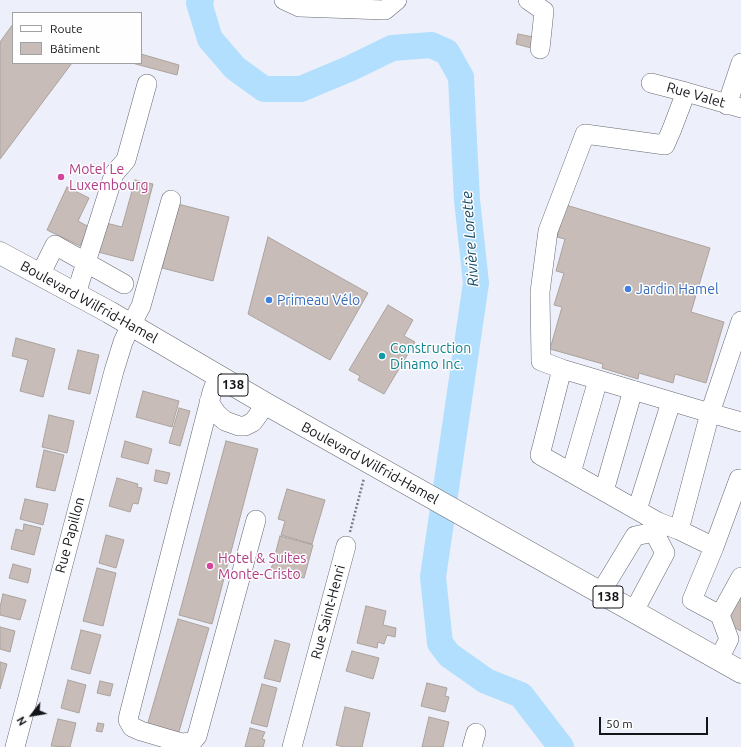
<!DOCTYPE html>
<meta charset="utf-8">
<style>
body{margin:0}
#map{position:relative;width:741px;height:747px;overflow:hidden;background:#edf0fa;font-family:Ubuntu,sans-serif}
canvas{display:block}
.legend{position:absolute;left:12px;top:12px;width:130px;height:52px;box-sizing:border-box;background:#fefefe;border:1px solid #a0a1a2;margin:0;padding:5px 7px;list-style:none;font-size:12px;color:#141519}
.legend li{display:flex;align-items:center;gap:8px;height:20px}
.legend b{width:20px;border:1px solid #a0a1a2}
.north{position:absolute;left:12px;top:695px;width:40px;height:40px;-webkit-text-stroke:3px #fefefe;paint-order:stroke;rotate:239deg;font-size:11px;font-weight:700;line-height:16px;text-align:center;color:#141519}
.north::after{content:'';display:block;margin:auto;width:14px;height:18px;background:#141519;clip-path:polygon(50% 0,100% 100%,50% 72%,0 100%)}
.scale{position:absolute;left:599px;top:717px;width:109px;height:18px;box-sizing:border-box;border:2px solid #141519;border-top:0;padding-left:5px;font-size:12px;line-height:14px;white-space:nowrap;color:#141519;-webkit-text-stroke:3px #fefefe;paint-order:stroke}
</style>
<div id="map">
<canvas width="741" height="747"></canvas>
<ul class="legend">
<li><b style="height:5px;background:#fff"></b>Route</li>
<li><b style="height:11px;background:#c7bcb8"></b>Bâtiment</li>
</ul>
<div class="north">N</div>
<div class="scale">50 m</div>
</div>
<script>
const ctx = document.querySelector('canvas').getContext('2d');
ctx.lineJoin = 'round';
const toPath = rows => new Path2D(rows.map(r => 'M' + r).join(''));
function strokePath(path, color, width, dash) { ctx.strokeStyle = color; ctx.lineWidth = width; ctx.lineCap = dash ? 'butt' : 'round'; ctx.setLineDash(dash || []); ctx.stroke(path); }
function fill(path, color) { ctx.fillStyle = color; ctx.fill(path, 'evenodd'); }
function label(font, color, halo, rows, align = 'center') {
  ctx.font = font + ' Ubuntu,sans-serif'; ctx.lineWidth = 3; ctx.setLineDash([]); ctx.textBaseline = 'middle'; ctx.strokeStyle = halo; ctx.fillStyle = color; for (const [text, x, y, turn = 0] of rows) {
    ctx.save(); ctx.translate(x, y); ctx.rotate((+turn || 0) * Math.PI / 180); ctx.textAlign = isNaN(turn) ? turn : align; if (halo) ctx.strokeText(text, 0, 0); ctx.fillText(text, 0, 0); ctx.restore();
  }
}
strokePath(toPath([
 [201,0,199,3,210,39,235,68,264,89,301,89,351,68,392,48,431,45,447,52,461,77,463,120,467,200,476,283,433,577,440,643,449,655,486,681,521,695,561,747]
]), '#b2dffd', 26);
const building = toPath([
 [13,24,13,63,72,63,0,159,0,42,13,24],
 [518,34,533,37,531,48,516,44,518,34],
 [141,54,179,65,177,75,132,63,141,63,141,54],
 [135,180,153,184,133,261,98,252,106,223,122,227,135,180],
 [67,187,89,198,78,221,89,227,80,246,47,230,67,187],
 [178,204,229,217,213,281,162,268,178,204],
 [566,205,710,248,691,312,724,322,706,383,675,374,673,383,639,373,638,379,602,368,603,364,550,349,562,307,554,305,564,273,556,271,565,239,557,237,566,205],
 [268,237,368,293,330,360,248,314,268,237],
 [388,305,413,320,404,336,415,342,384,394,358,380,360,376,349,370,388,305],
 [16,338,55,349,43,397,20,391,28,360,12,356,16,338],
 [78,350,99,355,90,394,68,389,78,350],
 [143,391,179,401,172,427,136,417,143,391],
 [179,408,190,411,180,446,169,443,179,408],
 [49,415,74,421,67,453,42,447,49,415],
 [125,441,152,449,148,464,121,457,125,441],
 [226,441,258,449,212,624,179,615,226,441],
 [44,450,64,455,55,491,36,487,44,450],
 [156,470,170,473,167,484,154,481,156,470],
 [117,478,138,484,137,487,142,488,138,504,133,503,130,512,109,506,117,478],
 [287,489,325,500,312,544,281,535,285,521,278,519,287,489],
 [25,499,48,504,43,525,20,519,25,499],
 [24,524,41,528,34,555,11,549,16,529,23,531,24,524],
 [106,535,124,540,116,568,99,563,106,535],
 [280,536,313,545,304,578,271,570,280,536],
 [13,564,31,569,28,583,9,578,13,564],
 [97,568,116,573,103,626,83,621,97,568],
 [741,591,741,631,725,623,741,591],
 [3,594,26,600,20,620,0,615,0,607,3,594],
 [366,606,386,611,383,625,396,628,395,637,387,635,384,644,378,642,377,648,357,643,366,606],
 [178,619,209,628,178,735,147,726,178,619],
 [0,627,15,631,10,652,0,649,0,627],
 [81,630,101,635,90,674,71,669,81,630],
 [275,640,290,644,280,682,264,678,275,640],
 [352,651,379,658,373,679,346,671,352,651],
 [0,662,7,664,0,689,0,662],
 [68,680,86,685,79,713,61,708,68,680],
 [100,681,113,684,110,696,97,693,100,681],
 [427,683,447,688,445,696,449,697,445,712,421,706,427,683],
 [262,684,277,688,267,727,251,723,262,684],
 [345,707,370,713,362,747,344,747,336,745,345,707],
 [429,717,449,722,443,747,422,747,429,717],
 [58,719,76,723,70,747,51,746,58,719],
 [98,723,104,724,102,732,96,731,98,723],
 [250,728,265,732,262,739,265,740,263,747,245,747,250,728]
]);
fill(building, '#c7bcb8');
strokePath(building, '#aca29d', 1);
const minor = toPath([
 [284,0,299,7,385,10,397,0],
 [528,0,544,11,540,49],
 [651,83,686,92,741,108],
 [727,105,741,63],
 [40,275,55,245,124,284],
 [76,294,114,174,126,160,147,84],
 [741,321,710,413,741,422],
 [562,369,541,361,540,292,548,231,585,134,665,145,672,129,686,92],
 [218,376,212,392,129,715,128,720,132,727,141,731,182,743,192,742,197,736,256,520],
 [209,402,217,414,225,421,239,426,245,426,253,422,266,404],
 [571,473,598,380],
 [604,491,633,390],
 [637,510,671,402],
 [679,530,714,547,692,600,720,615,729,639,719,659],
 [654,532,658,522,540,455,562,369,710,413,679,530,658,522],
 [714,547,739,479,741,479],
 [601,592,635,536,654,532],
 [634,611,665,553,654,532],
 [720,615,741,577],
 [15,747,114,371,123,342,131,325,141,306,171,200],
 [292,747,346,546],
 [472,747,476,733]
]);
const major = toPath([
 [0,253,109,312,266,404,741,672]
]);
strokePath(minor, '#666971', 20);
strokePath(major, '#666971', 23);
strokePath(toPath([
 [350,532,364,478]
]), '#797b81', 2.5, [2, 2]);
strokePath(minor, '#fff', 19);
strokePath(major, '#fff', 22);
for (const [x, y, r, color] of [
 [61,177,4,"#d1479c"],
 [628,289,4,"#3f7fe0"],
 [269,300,4,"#3f7fe0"],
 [382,356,4,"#0f9aa8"],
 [210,566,4,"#d1479c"]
]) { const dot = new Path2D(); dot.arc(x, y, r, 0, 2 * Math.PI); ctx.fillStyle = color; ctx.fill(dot); strokePath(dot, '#fefefe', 1.5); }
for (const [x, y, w] of [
 [233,385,30],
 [608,597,30]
]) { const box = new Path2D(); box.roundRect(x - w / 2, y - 11, w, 22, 3); ctx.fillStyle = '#fefefe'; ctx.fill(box); strokePath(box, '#141519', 1); }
label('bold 13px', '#141519', null, [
 ["138",233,385],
 ["138",608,597]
]);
label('14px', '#141519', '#fefefe', [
 ["Rue Valet",696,95,16],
 ["Boulevard Wilfrid-Hamel",89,302,29],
 ["Boulevard Wilfrid-Hamel",370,463,29],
 ["Rue Papillon",70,535,-75],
 ["Rue Saint-Henri",328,612,-75]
]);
label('14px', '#b23c85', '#fefefe', [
 ["Motel Le",69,169],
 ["Luxembourg",69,185],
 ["Hotel & Suites",218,558],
 ["Monte-Cristo",218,574]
], 'left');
label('14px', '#366cbe', '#fefefe', [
 ["Jardin Hamel",636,289],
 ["Primeau Vélo",277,300]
], 'left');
label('14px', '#0d838f', '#fefefe', [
 ["Construction",390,348],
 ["Dinamo Inc.",390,364]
], 'left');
label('italic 15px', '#154a67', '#fefefe', [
 ["Rivière Lorette",470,239,-94]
]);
</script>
